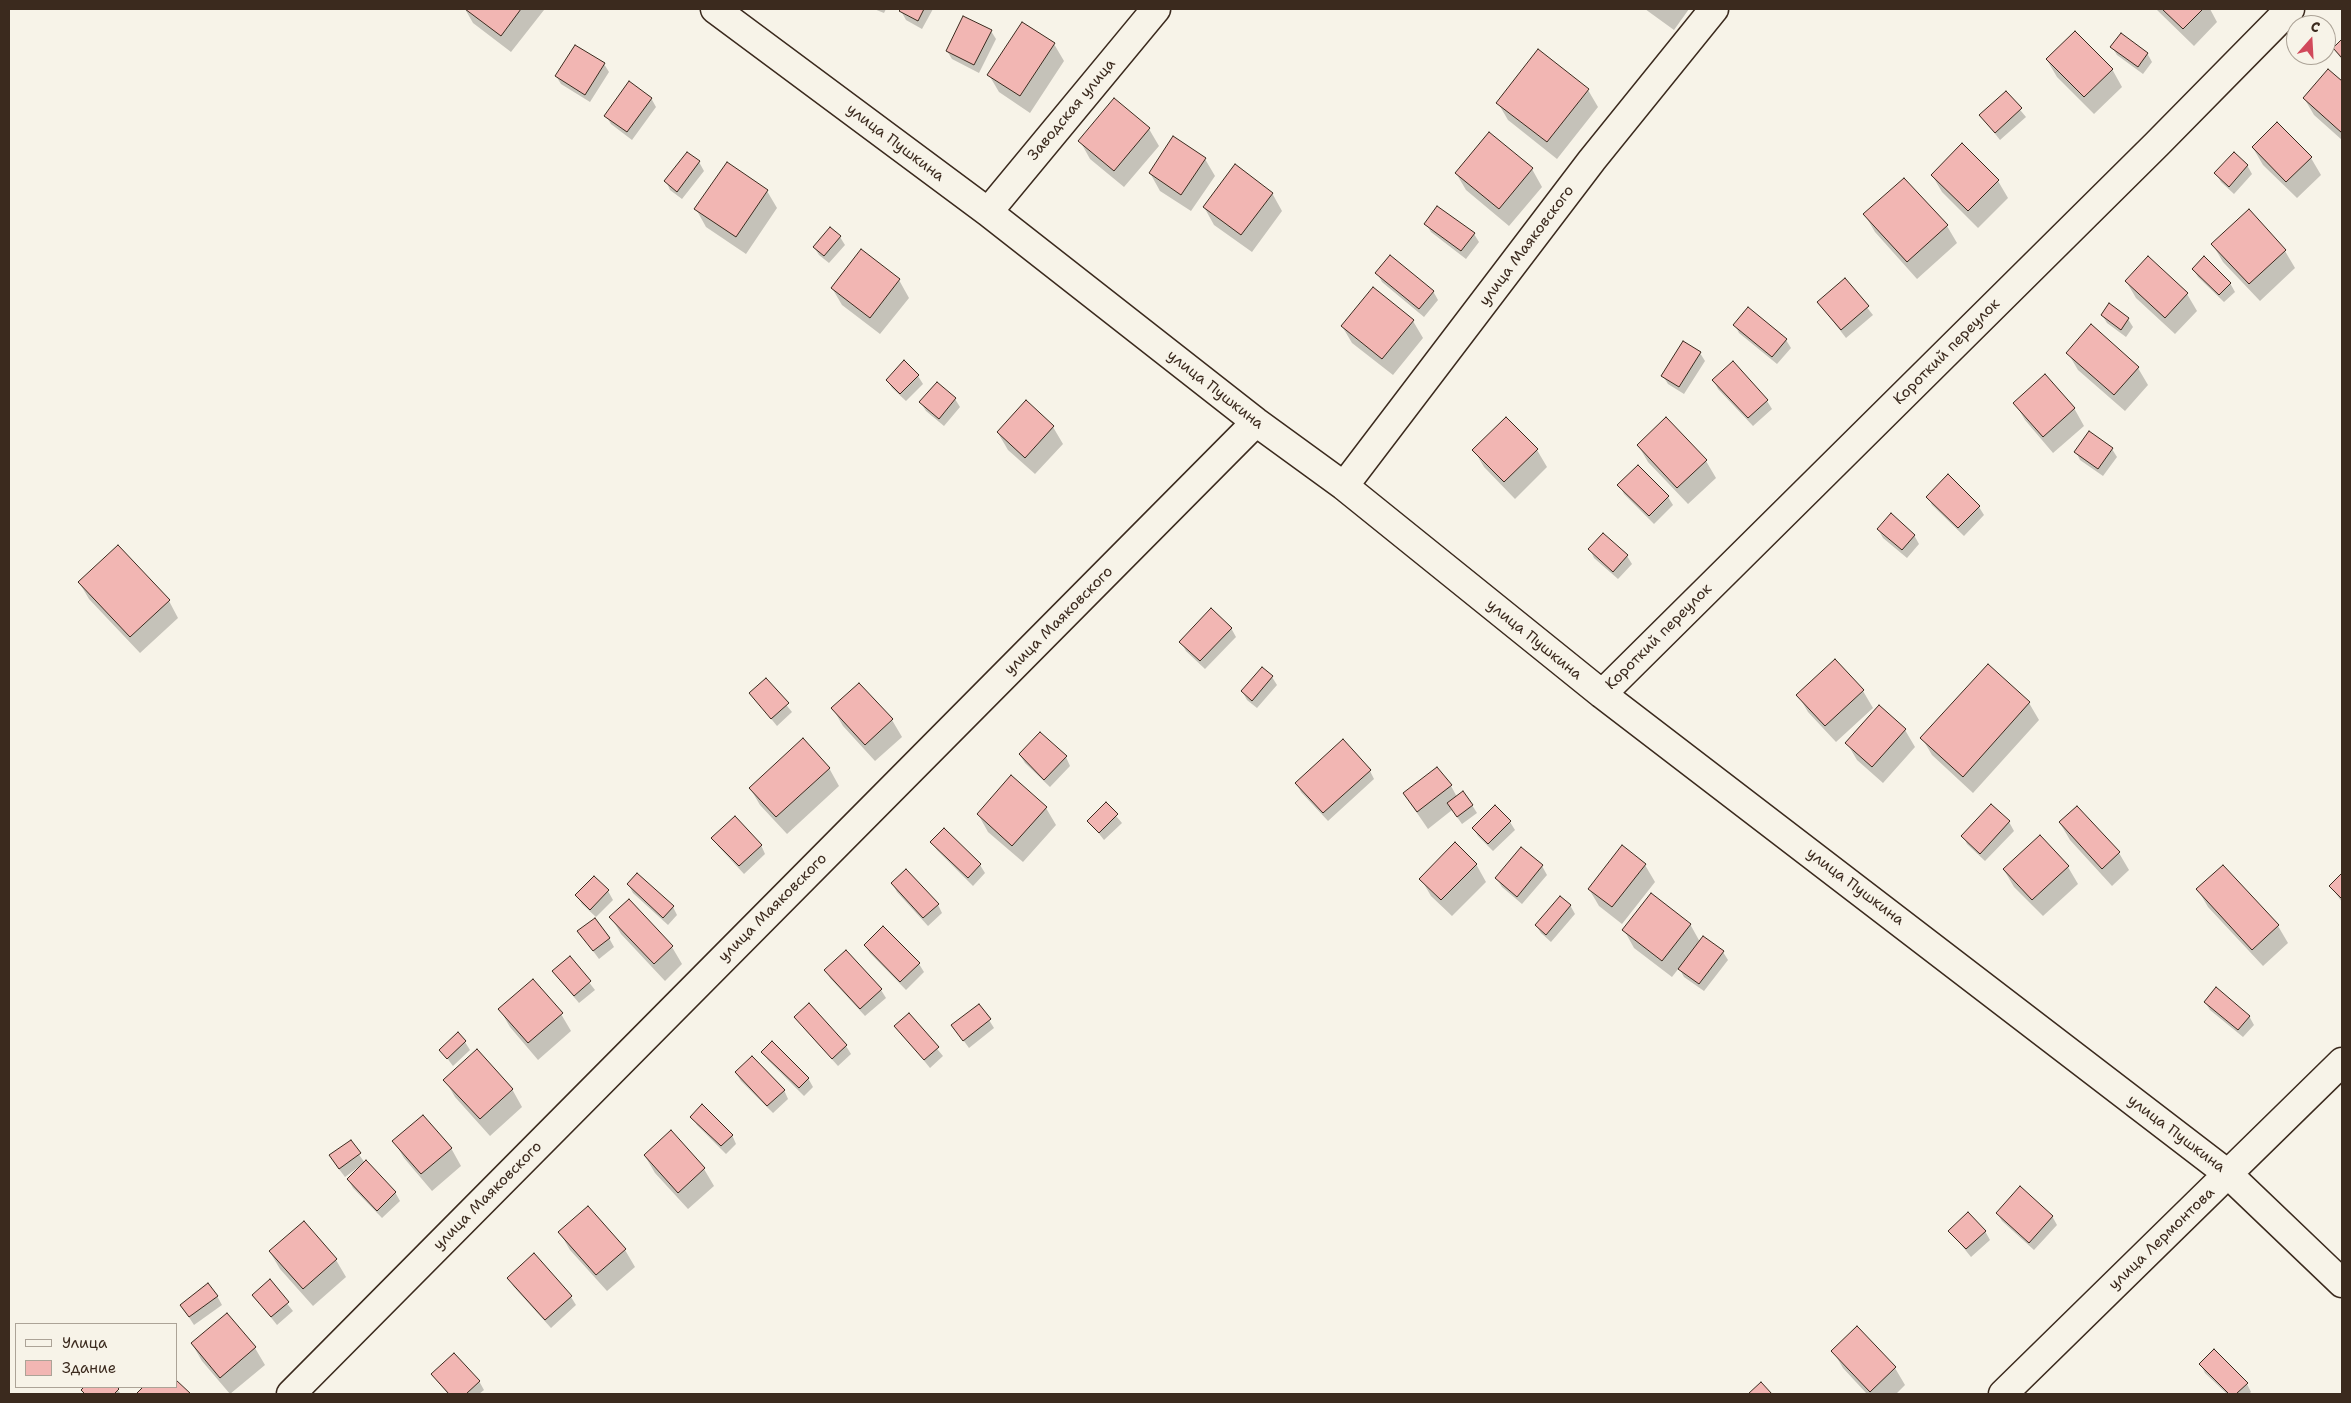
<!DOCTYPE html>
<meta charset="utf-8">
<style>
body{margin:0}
#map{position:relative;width:2351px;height:1403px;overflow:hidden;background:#f7f3e8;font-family:"Shantell Sans",sans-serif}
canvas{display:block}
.frame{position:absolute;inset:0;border:10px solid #3b2a1e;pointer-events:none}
.legend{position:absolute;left:15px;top:1323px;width:162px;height:65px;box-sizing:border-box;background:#f7f3e8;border:1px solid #aca397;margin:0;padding:6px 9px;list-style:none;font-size:15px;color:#3b2a1e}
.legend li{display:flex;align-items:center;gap:10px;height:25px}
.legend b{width:25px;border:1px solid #aca397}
.north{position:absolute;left:2286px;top:15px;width:50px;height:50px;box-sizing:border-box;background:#f7f3e8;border:1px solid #aca397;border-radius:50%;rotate:19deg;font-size:14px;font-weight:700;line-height:20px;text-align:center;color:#3b2a1e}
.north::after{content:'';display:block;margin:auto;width:18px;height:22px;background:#d1495b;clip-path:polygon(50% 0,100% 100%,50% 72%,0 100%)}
</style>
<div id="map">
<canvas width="2351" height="1403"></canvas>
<div class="frame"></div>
<ul class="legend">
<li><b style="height:6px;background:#f7f3e8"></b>Улица</li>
<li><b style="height:14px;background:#f2b6b3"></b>Здание</li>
</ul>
<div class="north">С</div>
</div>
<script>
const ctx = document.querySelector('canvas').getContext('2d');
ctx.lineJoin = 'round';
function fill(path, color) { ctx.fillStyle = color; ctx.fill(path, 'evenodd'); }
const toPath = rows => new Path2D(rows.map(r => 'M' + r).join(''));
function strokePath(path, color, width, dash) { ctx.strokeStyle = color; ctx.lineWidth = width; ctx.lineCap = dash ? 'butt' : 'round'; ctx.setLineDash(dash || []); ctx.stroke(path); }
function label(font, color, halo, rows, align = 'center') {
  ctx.font = font + ' "Shantell Sans",sans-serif'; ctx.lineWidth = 4; ctx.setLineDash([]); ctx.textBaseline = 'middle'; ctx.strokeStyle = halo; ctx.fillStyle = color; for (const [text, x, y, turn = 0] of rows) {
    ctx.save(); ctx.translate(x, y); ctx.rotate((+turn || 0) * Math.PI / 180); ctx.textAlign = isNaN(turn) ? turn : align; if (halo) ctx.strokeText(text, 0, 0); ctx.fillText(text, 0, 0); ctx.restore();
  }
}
fill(toPath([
 [465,9,543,9,544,10,511,52,473,23],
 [874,9,886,9,884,13],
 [902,9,933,9,922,29,906,20,901,11],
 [1645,9,1689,9,1674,30],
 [2156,9,2210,9,2217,22,2194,46],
 [991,31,996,39,979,73,952,59,947,51],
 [2342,41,2342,60,2334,49],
 [1054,44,1064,61,1030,113,999,92,989,75],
 [2112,47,2147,53,2152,62,2143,74,2117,55],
 [2047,60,2112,69,2122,87,2094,114,2057,77],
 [604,64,609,72,590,102,561,84,556,76],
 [2328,70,2342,83,2342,140,2314,115,2304,98],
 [1588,90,1598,107,1557,159,1508,120,1498,103],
 [2006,93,2026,117,2000,140,1981,116],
 [651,98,656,107,632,140,611,124,606,116],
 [1149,129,1159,146,1124,187,1090,159,1080,141],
 [2253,148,2311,158,2321,175,2297,198,2263,165],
 [687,153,699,162,704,171,682,199,670,190,666,181],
 [1205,159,1215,176,1191,211,1160,191,1150,173],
 [2247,165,2252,174,2234,194,2221,182,2216,173],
 [1532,169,1542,187,1509,226,1466,190,1456,173],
 [1932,175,1998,181,2008,198,1978,228,1942,192],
 [767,191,777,208,746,254,706,227,696,209],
 [1272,193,1282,211,1252,252,1214,225,1204,207],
 [1865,215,1947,226,1957,243,1917,279,1875,232],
 [1426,224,1474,234,1479,242,1466,259,1431,232],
 [840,237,845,245,829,263,819,255,814,247],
 [2213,245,2285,251,2295,268,2260,301,2223,262],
 [2193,269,2230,283,2235,292,2224,302,2198,277],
 [1377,273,1433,291,1438,300,1424,317,1382,282],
 [899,280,909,298,880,334,842,305,832,288],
 [1845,280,1873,315,1846,338,1818,302],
 [2126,281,2187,294,2197,311,2175,334,2136,298],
 [2102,315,2128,319,2133,327,2126,337,2107,323],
 [1413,321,1423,338,1393,375,1352,343,1342,326],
 [1735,325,1786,340,1791,348,1777,364,1739,333],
 [1700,353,1705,361,1684,394,1668,384,1663,376],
 [2068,353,2138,368,2148,385,2125,411,2078,370],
 [918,376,923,384,906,401,892,388,887,380],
 [1714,381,1767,401,1772,409,1753,426,1718,389],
 [937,383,955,399,960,407,944,426,926,411,921,403],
 [2015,403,2074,408,2084,426,2053,453,2025,420],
 [1506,418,1537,450,1547,467,1515,499,1484,467,1474,450],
 [1053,427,1063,444,1035,474,1008,450,998,433],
 [1638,445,1706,461,1716,478,1688,504,1648,462],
 [2112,449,2117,457,2103,476,2080,460,2076,452],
 [1948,476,1979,507,1984,515,1964,536,1932,505,1928,497],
 [1619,485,1668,497,1673,505,1654,524,1624,494],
 [1878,529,1914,535,1919,544,1907,558,1883,538],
 [1590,549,1627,556,1632,564,1618,579,1594,558],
 [79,582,169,601,178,618,140,653,89,599],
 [1231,628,1236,637,1205,669,1186,651,1181,642],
 [1835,660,1863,691,1873,708,1836,742,1808,712,1798,695],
 [1988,666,2029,703,2039,720,1973,793,1932,755,1922,738],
 [1272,677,1277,685,1257,708,1247,700,1242,691],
 [766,680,792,712,777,726,750,693],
 [833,709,892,720,902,737,875,761,843,726],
 [1905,730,1915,747,1883,783,1857,760,1847,743],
 [1020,755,1066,757,1070,766,1050,787,1025,763],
 [829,768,839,786,787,834,760,805,750,788],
 [1370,771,1374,779,1328,821,1301,792,1297,784],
 [1451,786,1457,797,1472,805,1477,813,1462,824,1452,810,1428,829,1404,794],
 [1106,804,1122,823,1104,840,1089,821],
 [1991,805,2009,822,2014,831,1985,861,1967,844,1963,836],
 [2077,807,2119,853,2129,870,2112,886,2070,840,2060,823],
 [1046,808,1056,825,1023,862,988,832,978,814],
 [1510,822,1515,830,1493,851,1478,836,1473,828],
 [713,838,761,845,765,854,744,874,718,846],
 [932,842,980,865,985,873,973,886,937,850],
 [1622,847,1645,865,1655,882,1622,924,1599,906,1589,889],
 [1521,849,1542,866,1547,875,1522,904,1502,887,1497,879],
 [1476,864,1486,882,1452,916,1431,896,1421,879],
 [2223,866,2278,926,2288,943,2263,966,2208,907,2198,890],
 [2068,867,2078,884,2043,916,2014,887,2004,870],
 [2342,874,2342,902,2331,887],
 [594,878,608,891,613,900,596,917,582,904,577,896],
 [892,883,938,905,942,913,928,926,897,892],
 [628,884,673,907,677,915,668,925,633,893],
 [629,900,672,947,682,964,665,981,621,934,611,917],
 [1570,905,1575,914,1551,942,1541,933,1536,925],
 [1690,924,1700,942,1723,952,1728,960,1704,991,1684,977,1679,968,1672,977,1634,948,1624,930],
 [579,932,609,938,614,947,599,959],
 [865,945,919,964,924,972,906,990,870,953],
 [570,958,595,990,579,1003,553,972],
 [826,970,881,990,886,998,865,1016,830,978],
 [2205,1002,2249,1016,2254,1025,2243,1037,2210,1010],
 [809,1005,846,1046,851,1054,838,1066,801,1025,796,1017],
 [500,1010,561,1014,571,1031,538,1060,510,1027],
 [909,1015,943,1056,930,1068,896,1026],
 [989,1020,994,1028,969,1048,958,1033],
 [465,1042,470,1050,453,1066,441,1050],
 [763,1052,808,1078,813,1087,804,1096,768,1060],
 [736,1073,784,1090,788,1099,773,1113,741,1081],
 [445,1080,512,1089,522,1107,490,1136,455,1097],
 [692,1117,732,1135,736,1144,726,1154,697,1125],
 [394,1141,451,1148,461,1166,432,1191,404,1158],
 [350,1142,365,1163,395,1192,400,1201,382,1218,353,1188,348,1179,361,1167,360,1166,345,1177,335,1164],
 [645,1156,704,1169,714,1186,688,1209,655,1173],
 [1997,1213,2052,1216,2057,1225,2034,1250,2002,1221],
 [303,1223,336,1260,346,1277,313,1306,280,1269,270,1252],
 [1950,1231,1985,1231,1990,1240,1971,1257],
 [560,1233,625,1250,635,1267,607,1291,570,1250],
 [534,1255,571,1297,576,1305,551,1328,513,1286,509,1278],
 [269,1281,293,1311,277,1325,253,1295],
 [217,1296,222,1305,194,1325,181,1305],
 [1857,1328,1895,1368,1905,1385,1896,1394,1867,1394,1843,1368,1833,1351],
 [192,1344,255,1348,265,1365,230,1394,202,1361],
 [2201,1365,2247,1384,2251,1392,2249,1394,2227,1394,2205,1373],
 [432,1374,479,1381,484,1390,479,1394,448,1394],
 [176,1382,190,1394,138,1394,145,1387,176,1387],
 [86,1387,115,1387,121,1394,85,1394,83,1390]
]), '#0003');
const building = toPath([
 [465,9,521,9,501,36,465,9],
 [901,9,924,9,918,21,899,11,901,9],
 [2162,9,2203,9,2183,29,2162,9],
 [963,16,992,30,974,65,946,51,963,16],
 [1022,22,1055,43,1020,96,987,75,1022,22],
 [2075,31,2113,69,2084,97,2046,59,2075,31],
 [2121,33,2148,53,2138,67,2110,47,2121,33],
 [2342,39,2342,58,2333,48,2342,39],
 [575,45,605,63,585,95,555,76,575,45],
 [1538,49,1589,89,1547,142,1496,103,1538,49],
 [2328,69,2342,81,2342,133,2303,98,2328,69],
 [629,81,652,98,627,132,604,116,629,81],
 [2006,91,2022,108,1995,133,1979,115,2006,91],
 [1114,98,1150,128,1114,171,1078,141,1114,98],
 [2277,122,2312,157,2286,182,2252,147,2277,122],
 [1489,132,1533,168,1499,209,1455,173,1489,132],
 [1173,136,1206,158,1181,195,1149,173,1173,136],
 [1962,143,1999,180,1968,211,1931,175,1962,143],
 [687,152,700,161,677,192,664,181,687,152],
 [2234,152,2248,165,2229,187,2214,173,2234,152],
 [727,162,768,190,736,237,694,209,727,162],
 [1235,164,1273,193,1241,235,1203,207,1235,164],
 [1904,178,1948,225,1907,262,1863,214,1904,178],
 [1437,206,1475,233,1461,251,1424,224,1437,206],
 [2249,209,2286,250,2249,284,2211,244,2249,209],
 [830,227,841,236,824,256,813,247,830,227],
 [861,249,900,279,870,318,831,288,861,249],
 [1390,255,1434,291,1419,309,1375,273,1390,255],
 [2148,256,2188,293,2165,318,2125,281,2148,256],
 [2204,256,2231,283,2219,295,2192,269,2204,256],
 [1845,278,1869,306,1841,330,1817,302,1845,278],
 [1373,287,1414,320,1382,359,1341,326,1373,287],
 [2109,303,2129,318,2121,330,2101,315,2109,303],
 [1748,307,1787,339,1772,357,1733,325,1748,307],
 [2091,324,2139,367,2114,395,2066,353,2091,324],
 [1683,341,1701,352,1679,387,1661,376,1683,341],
 [904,360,919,375,900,394,886,380,904,360],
 [1733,361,1768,400,1748,418,1712,380,1733,361],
 [2045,374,2075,408,2043,437,2013,403,2045,374],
 [937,382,956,398,939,419,919,402,937,382],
 [1026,400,1054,426,1025,458,997,432,1026,400],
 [1506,417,1538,449,1504,482,1472,450,1506,417],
 [1666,417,1707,460,1677,488,1637,445,1666,417],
 [2089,431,2113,448,2098,469,2074,452,2089,431],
 [1638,465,1669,496,1649,516,1617,485,1638,465],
 [1948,474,1980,506,1958,528,1926,497,1948,474],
 [1891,513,1915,535,1902,550,1877,529,1891,513],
 [1603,533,1628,555,1613,572,1588,549,1603,533],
 [118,545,170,600,130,637,78,582,118,545],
 [1211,608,1232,628,1200,661,1179,642,1211,608],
 [1835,659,1864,690,1825,726,1796,695,1835,659],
 [1988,664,2030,702,1963,777,1920,738,1988,664],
 [1262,667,1273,676,1252,701,1241,691,1262,667],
 [766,678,789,703,771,719,749,693,766,678],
 [859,683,893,719,865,745,831,708,859,683],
 [1879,705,1906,729,1872,767,1845,743,1879,705],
 [1040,732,1067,756,1044,780,1019,754,1040,732],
 [803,738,830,768,776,817,749,788,803,738],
 [1343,739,1371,770,1323,813,1295,783,1343,739],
 [1437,767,1452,785,1417,812,1403,793,1437,767],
 [1011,775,1047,807,1012,846,977,814,1011,775],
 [1463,791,1473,805,1457,817,1447,803,1463,791],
 [1106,802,1118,814,1099,833,1087,821,1106,802],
 [1991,804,2010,821,1980,854,1961,836,1991,804],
 [1495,805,1511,821,1488,844,1472,828,1495,805],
 [2077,806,2120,852,2102,869,2059,822,2077,806],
 [735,816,762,845,739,866,711,838,735,816],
 [944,828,981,864,968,878,930,842,944,828],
 [2040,835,2069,866,2032,900,2003,869,2040,835],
 [1455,842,1477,864,1441,900,1419,879,1455,842],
 [1622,845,1646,864,1612,907,1588,889,1622,845],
 [1521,847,1543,865,1517,897,1495,878,1521,847],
 [2223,865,2279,925,2252,950,2196,889,2223,865],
 [906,869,939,904,923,918,891,883,906,869],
 [637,873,674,906,663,918,627,884,637,873],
 [2342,873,2342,899,2329,886,2342,873],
 [594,876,609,890,590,910,575,895,594,876],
 [1651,893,1691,924,1662,961,1622,930,1651,893],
 [1560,896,1571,905,1546,935,1535,925,1560,896],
 [629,899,673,946,654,964,609,917,629,899],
 [595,918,610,938,593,951,577,931,595,918],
 [883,926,920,963,900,982,864,945,883,926],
 [1703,936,1724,951,1699,984,1678,969,1703,936],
 [846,950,882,989,860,1009,824,970,846,950],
 [570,956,591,981,574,996,552,971,570,956],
 [533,979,563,1013,528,1043,498,1009,533,979],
 [2216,987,2250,1016,2238,1030,2204,1002,2216,987],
 [809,1003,847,1045,832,1059,794,1017,809,1003],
 [979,1004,991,1019,963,1041,951,1025,979,1004],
 [909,1013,939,1047,924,1060,894,1026,909,1013],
 [458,1032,466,1041,447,1059,439,1050,458,1032],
 [772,1041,809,1078,799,1088,761,1052,772,1041],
 [477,1049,513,1089,480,1119,443,1080,477,1049],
 [752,1056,785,1090,767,1106,735,1072,752,1056],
 [702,1104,733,1135,721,1146,690,1117,702,1104],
 [423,1115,452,1148,421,1174,392,1141,423,1115],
 [671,1130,705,1168,678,1193,644,1155,671,1130],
 [351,1140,361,1153,339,1169,329,1155,351,1140],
 [366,1160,396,1192,377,1211,347,1179,366,1160],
 [2020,1186,2053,1216,2029,1243,1996,1213,2020,1186],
 [588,1206,626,1249,596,1275,558,1232,588,1206],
 [1968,1212,1986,1231,1966,1249,1948,1231,1968,1212],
 [304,1221,337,1259,303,1289,269,1251,304,1221],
 [534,1253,572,1296,545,1320,507,1278,534,1253],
 [270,1279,289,1302,271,1317,252,1295,270,1279],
 [208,1283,218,1296,189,1317,180,1305,208,1283],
 [227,1313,256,1347,220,1378,191,1343,227,1313],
 [1857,1326,1896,1367,1870,1392,1831,1351,1857,1326],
 [2214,1349,2248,1383,2236,1394,2229,1394,2199,1364,2214,1349],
 [454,1353,480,1381,466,1394,449,1394,431,1374,454,1353],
 [176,1380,191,1394,136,1394,143,1387,176,1387,176,1380],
 [1761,1382,1772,1394,1748,1394,1761,1382],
 [84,1387,117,1387,119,1389,114,1394,85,1394,81,1390,84,1387]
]);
fill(building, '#f2b6b3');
strokePath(building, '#3b2a1e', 1);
const minor = toPath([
 [715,9,988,212,1256,422,1344,486,1602,694,2228,1174,2342,1283],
 [988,212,1156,9],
 [1344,486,1592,160,1714,9],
 [1602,694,2157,144,2290,9],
 [291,1394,1256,422],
 [2003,1394,2342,1062]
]);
strokePath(minor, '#3b2a1e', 31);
strokePath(minor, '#f7f3e8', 28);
label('15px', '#3b2a1e', '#f7f3e8', [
 ["Заводская улица",1072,110,-50],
 ["улица Пушкина",895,143,37],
 ["улица Маяковского",1527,246,-53],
 ["Короткий переулок",1947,352,-45],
 ["улица Пушкина",1215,390,38],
 ["улица Маяковского",1059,621,-45],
 ["Короткий переулок",1659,637,-45],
 ["улица Пушкина",1534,640,39],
 ["улица Пушкина",1855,887,37],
 ["улица Маяковского",773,908,-45],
 ["улица Пушкина",2176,1134,37],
 ["улица Маяковского",488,1196,-45],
 ["улица Лермонтова",2162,1239,-44]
]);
</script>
